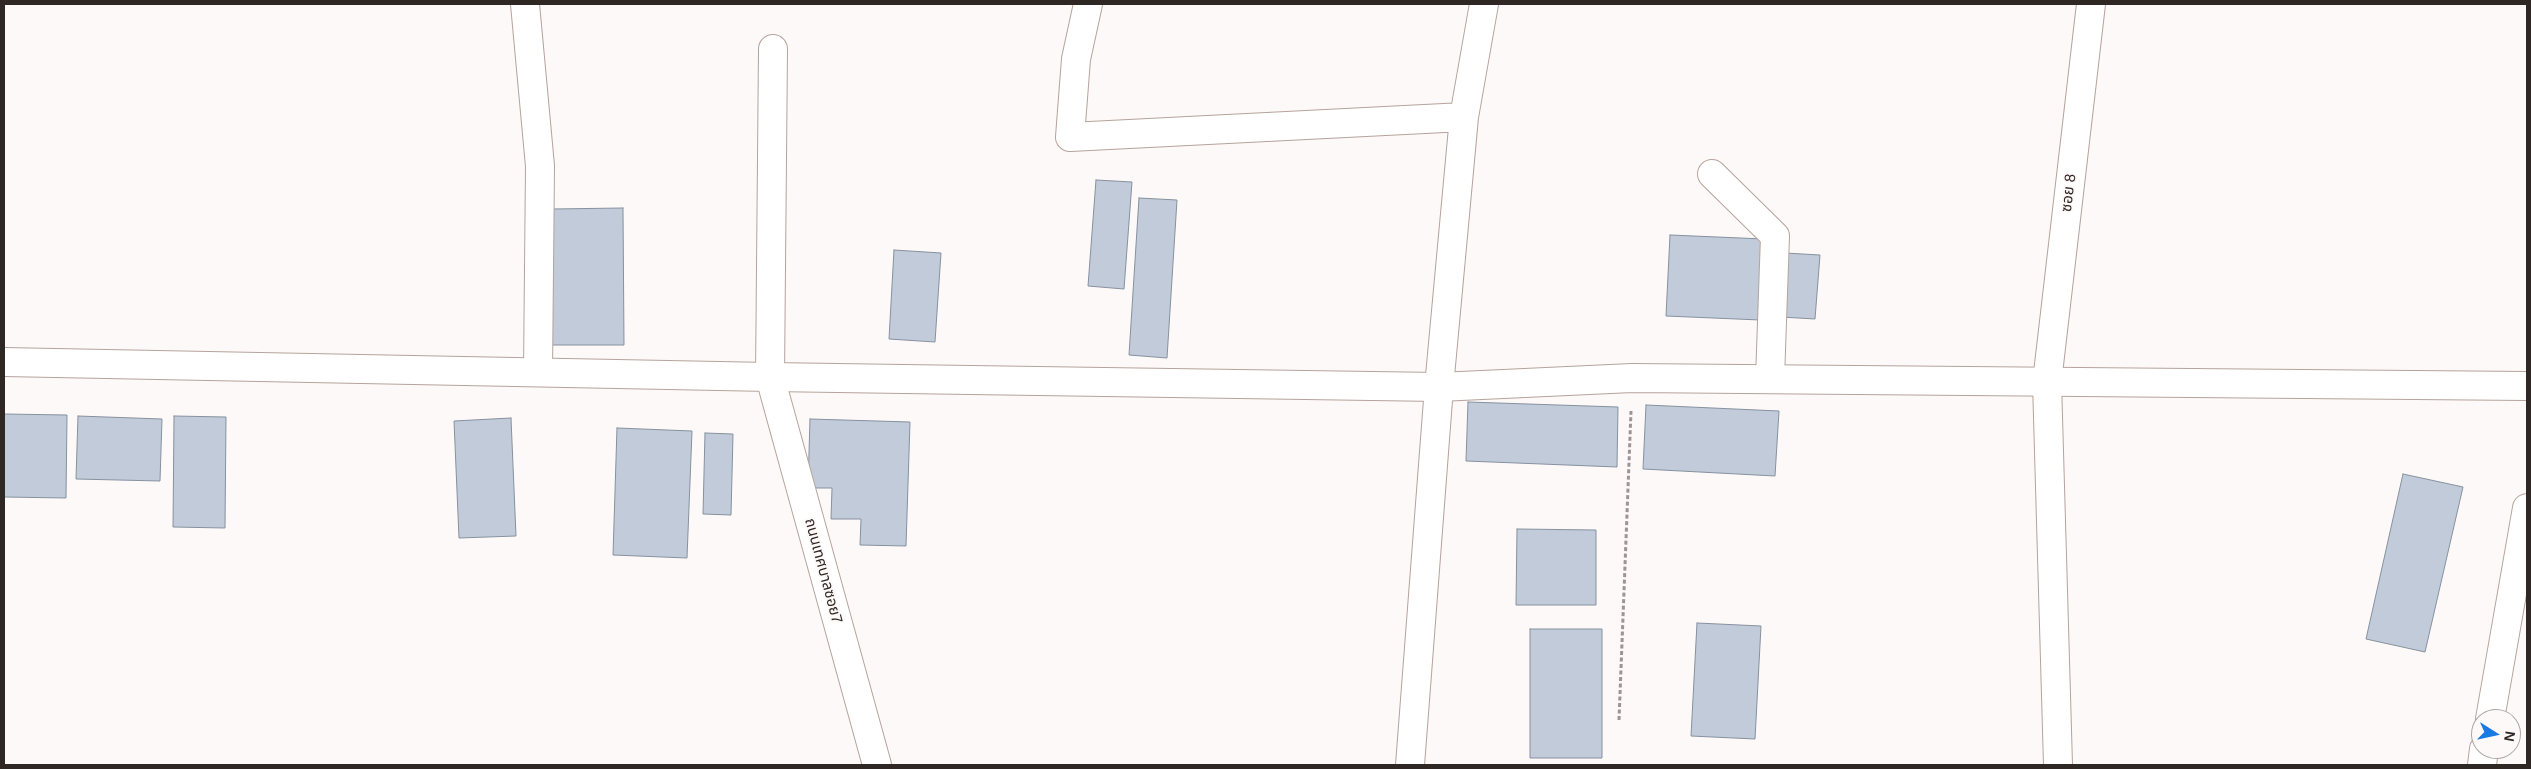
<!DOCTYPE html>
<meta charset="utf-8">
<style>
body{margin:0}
#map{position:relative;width:2531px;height:769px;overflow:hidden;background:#fdf9f8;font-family:Helvetica,sans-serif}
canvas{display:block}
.frame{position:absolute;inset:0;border:5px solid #2e2724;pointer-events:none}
.north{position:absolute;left:2471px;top:709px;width:50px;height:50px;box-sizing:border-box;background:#fdf9f8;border:1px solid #aaa5a3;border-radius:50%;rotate:100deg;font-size:14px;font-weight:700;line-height:20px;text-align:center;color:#2e2724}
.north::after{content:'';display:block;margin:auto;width:18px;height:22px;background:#187ae2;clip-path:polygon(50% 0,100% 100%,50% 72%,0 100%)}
</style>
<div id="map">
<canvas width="2531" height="769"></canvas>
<div class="frame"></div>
<div class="north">N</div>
</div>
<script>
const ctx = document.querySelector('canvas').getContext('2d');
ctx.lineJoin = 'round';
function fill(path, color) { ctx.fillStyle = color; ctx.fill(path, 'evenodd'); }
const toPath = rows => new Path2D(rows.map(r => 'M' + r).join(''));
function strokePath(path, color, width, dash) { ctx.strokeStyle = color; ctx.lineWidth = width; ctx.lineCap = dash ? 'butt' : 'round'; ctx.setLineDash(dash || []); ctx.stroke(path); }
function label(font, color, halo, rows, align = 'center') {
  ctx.font = font + ' Helvetica,"Noto Sans Thai",sans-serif'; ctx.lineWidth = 4; ctx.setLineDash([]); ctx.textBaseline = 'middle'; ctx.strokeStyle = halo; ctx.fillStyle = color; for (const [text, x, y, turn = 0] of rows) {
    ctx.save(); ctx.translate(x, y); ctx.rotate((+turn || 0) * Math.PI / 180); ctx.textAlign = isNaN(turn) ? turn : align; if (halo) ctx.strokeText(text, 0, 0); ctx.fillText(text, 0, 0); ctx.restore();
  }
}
const building = toPath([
 [1096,180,1132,182,1124,289,1088,286,1096,180],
 [1139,198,1177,200,1167,358,1129,355,1139,198],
 [623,208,624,345,552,345,552,209,623,208],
 [1670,235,1764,239,1760,320,1666,316,1670,235],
 [894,250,941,253,935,342,889,339,894,250],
 [1785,253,1820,255,1815,319,1781,317,1785,253],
 [1468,402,1618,407,1617,467,1466,461,1468,402],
 [1646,405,1779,411,1775,476,1643,469,1646,405],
 [4,414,67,415,66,498,4,497,4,414],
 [78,416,162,419,160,481,76,479,78,416],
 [174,416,226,417,225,528,173,527,174,416],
 [511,418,516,536,459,538,454,421,511,418],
 [810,419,910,422,906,546,860,545,861,519,831,519,832,488,808,488,810,419],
 [617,428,692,431,687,558,613,555,617,428],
 [705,433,733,434,731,515,703,514,705,433],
 [2403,474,2463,487,2425,652,2366,639,2403,474],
 [1517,529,1596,530,1596,605,1516,605,1517,529],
 [1697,623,1761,626,1755,739,1691,736,1697,623],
 [1530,629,1602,629,1602,758,1530,758,1530,629]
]);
fill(building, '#c1cbd9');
strokePath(building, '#86919e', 1);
const street = toPath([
 [525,4,540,166,538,371],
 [1088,4,1076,59,1070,137,1464,117],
 [773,49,770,377,877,765],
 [1712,174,1775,236,1770,379],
 [2490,719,2527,508],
 [1410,765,1439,387,1464,117,1484,4],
 [2058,765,2047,382,2091,4],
 [2482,765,2484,749]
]);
const secondary = toPath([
 [4,362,770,377,1439,387,1632,378,2527,386]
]);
strokePath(street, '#b5a39c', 30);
strokePath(secondary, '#b5a39c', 30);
strokePath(toPath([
 [1619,720,1631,411]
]), '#9b9593', 3, [4, 2.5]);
strokePath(street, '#fff', 28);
strokePath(secondary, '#fff', 28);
label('15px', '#2e2724', '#fdf9f8', [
 ["ซอย 8",2069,193,-83],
 ["ถนนเทศบาลซอย7",823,571,75]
]);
</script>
